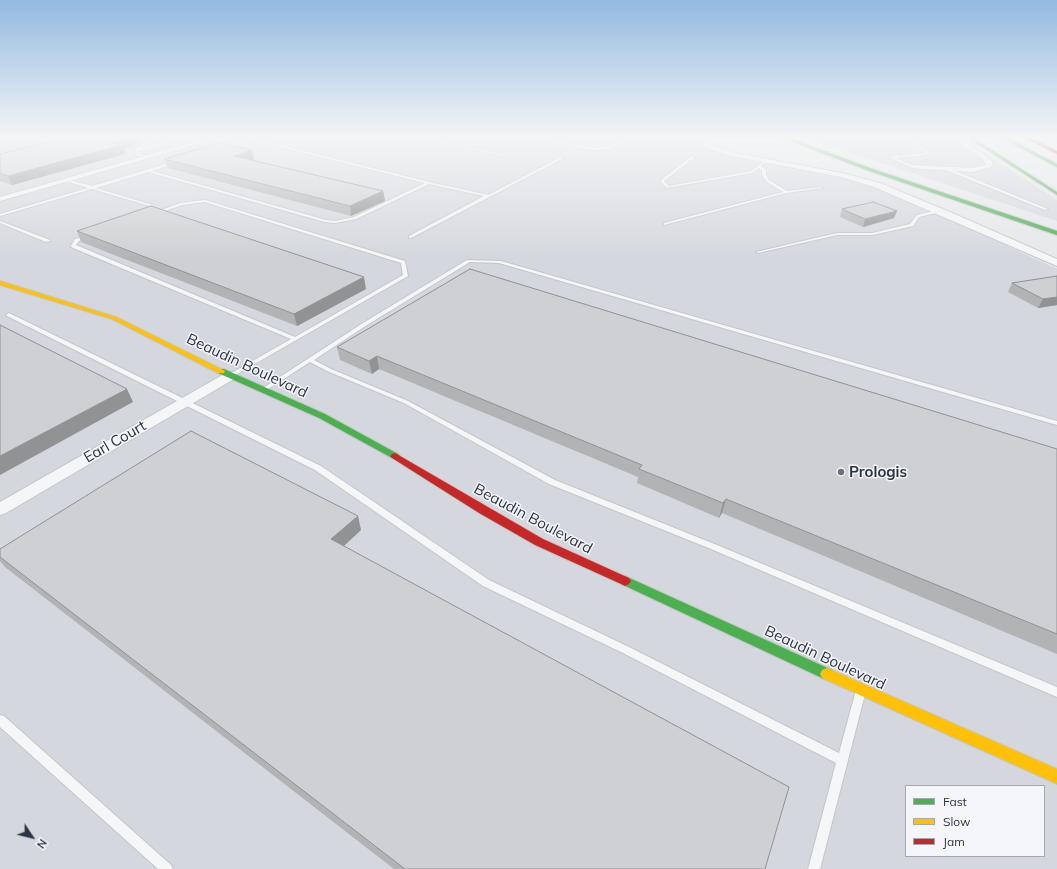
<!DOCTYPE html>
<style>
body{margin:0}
#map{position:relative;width:1057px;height:869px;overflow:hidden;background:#e6e8ea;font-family:Mulish,sans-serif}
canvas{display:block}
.legend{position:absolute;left:905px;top:785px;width:140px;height:72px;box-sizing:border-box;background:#f4f6f9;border:1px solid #a4a8b1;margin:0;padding:5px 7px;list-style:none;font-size:12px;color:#2b3445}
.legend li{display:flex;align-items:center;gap:8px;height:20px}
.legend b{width:20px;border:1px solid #a4a8b1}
.north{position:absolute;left:12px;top:817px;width:40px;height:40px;-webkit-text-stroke:3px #f4f6f9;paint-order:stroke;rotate:125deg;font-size:11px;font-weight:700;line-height:16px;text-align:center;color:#2b3445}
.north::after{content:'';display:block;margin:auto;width:14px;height:18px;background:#2b3445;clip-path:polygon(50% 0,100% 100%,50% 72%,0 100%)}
</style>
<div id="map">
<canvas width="1057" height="869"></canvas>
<ul class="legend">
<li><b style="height:5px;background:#4caf50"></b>Fast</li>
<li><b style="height:5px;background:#ffc107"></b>Slow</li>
<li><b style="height:5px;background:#c62828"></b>Jam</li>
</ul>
<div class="north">N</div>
</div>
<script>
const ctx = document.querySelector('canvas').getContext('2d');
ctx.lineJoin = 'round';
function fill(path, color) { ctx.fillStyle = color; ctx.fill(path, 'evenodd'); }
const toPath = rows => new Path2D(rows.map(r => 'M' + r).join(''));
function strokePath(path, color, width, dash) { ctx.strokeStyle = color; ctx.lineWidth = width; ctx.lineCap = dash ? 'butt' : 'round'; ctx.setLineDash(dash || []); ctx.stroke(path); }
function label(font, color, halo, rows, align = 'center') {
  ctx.font = font + ' Mulish,sans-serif'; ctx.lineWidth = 3; ctx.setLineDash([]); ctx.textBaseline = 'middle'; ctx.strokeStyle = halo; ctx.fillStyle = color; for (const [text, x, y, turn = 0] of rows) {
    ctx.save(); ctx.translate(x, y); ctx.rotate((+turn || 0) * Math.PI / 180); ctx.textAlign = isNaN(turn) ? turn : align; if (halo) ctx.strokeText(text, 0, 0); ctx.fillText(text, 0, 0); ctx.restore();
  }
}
fill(toPath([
 [0,137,697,137,706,148,731,157,853,179,934,212,1057,269,1057,869,0,869],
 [906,786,1044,786,1044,856,906,856],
 [803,137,957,137,1001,163,1057,200,1057,221]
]), '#d4d7dd');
const lane = toPath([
 [159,137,164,137,145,145,141,148,183,137,189,137,139,151,140,154,149,156,149,158,138,156,135,153,136,149,143,143,159,137],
 [242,137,248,137,429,182,488,195,561,157,564,158,411,238,409,238,409,236,484,196,429,184,356,219,335,223,325,222,148,172,96,188,153,205,153,207,92,189,0,216,0,214,88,188,66,181,66,179,92,186,176,161,177,163,152,171,326,220,335,221,354,217,425,183,251,140,225,149,222,148,248,139,242,137],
 [409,137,417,137,506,155,504,156,409,137],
 [527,137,535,137,593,148,607,147,624,137,628,137,609,149,593,150,527,137],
 [840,137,845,137,848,139,846,140,840,137],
 [902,137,906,137,931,154,895,158,915,166,914,168,890,158,891,156,926,153,902,137],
 [1029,138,1053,139,1057,140,1057,142,1028,140,1029,138],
 [692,156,695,157,664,181,669,186,751,171,765,160,767,161,761,166,766,170,766,175,769,180,787,191,821,187,823,188,786,193,664,225,664,223,783,192,767,182,762,175,762,170,759,168,752,173,667,188,661,182,661,180,692,156],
 [946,168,948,168,1048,209,1045,210,946,170,946,168],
 [205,200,405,261,408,276,232,377,228,377,227,376,228,375,291,339,71,247,71,246,75,239,91,235,91,237,79,241,76,245,295,337,403,275,401,263,205,202,182,205,157,214,154,213,180,203,205,200],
 [939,210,940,210,940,212,919,217,913,226,872,235,837,235,758,253,756,252,837,233,872,233,910,224,917,215,939,210],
 [0,221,50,240,50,241,46,242,0,223,0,221],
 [467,260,501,261,1057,421,1057,425,499,263,470,262,367,325,314,360,331,369,408,401,555,480,717,545,1057,687,1057,697,711,549,549,484,404,403,327,371,310,362,265,391,263,392,260,390,363,323,467,260],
 [9,313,321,466,489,580,629,647,839,753,855,694,856,691,860,689,864,691,865,694,820,869,808,869,836,763,623,653,483,586,315,470,7,316,6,315,9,313],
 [0,715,4,716,171,865,173,869,158,869,0,727,0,715]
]);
const street = toPath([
 [211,137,222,137,0,201,0,197,211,137],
 [700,137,706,137,708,144,730,152,842,173,880,183,957,215,1057,259,1057,266,874,187,841,177,726,155,704,146,700,137],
 [950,137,958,137,987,157,993,163,991,167,972,172,912,168,910,167,914,165,972,168,986,165,983,159,950,137],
 [230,372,234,373,236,376,234,379,6,513,0,515,0,502,226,373,230,372]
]);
const fast = toPath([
 [780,137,787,137,873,169,1057,231,1057,235,869,171,780,137],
 [967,137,972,137,1057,192,1057,195,967,137],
 [1000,137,1006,137,1057,164,1057,167,1000,137],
 [218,369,224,369,325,414,398,454,400,456,395,459,392,458,319,418,218,373,217,371,218,369],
 [625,576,832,670,834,674,832,678,827,680,822,678,621,584,619,581,621,578,625,576]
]);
const slow = toPath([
 [0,281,116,317,225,371,224,373,218,373,112,319,0,285,0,281],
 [827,668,1057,769,1057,784,822,678,820,674,822,670,827,668]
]);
const jam = toPath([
 [1023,137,1029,137,1057,151,1057,154,1023,137],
 [395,453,543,539,629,578,631,581,629,584,625,586,621,584,535,545,479,513,392,458,390,456,392,454,395,453]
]);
strokePath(lane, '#c4c6c8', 2);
strokePath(street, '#c4c6c8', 2);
strokePath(fast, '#c4c6c8', 2);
strokePath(slow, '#c4c6c8', 2);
strokePath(jam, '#c4c6c8', 2);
fill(lane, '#f5f6f7');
fill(street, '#f5f6f7');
fill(fast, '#4caf50');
fill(slow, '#ffc107');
fill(jam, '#c62828');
strokePath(toPath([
 [0,156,39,137]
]), '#cecfd2', 1.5, [1, 2]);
fill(toPath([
 [554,137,601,137,589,143],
 [141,142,133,144,134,146,124,149,125,154,12,185,0,181,0,154],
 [164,159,254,159,252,160,383,191,385,201,351,216,168,168],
 [842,209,897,211,894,218,863,227,840,217],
 [77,231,366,289,297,326,81,242],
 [1057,276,1057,305,1038,308,1008,292,1012,283],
 [337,347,1057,449,1057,654,722,513,719,518,637,483,638,477,379,369,372,374,340,360],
 [361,530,344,546,765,869,394,869,5,567,0,561,0,549]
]), '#b1b3b5');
fill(toPath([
 [126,137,139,137,141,142,133,144,134,146,124,149,125,154,12,185,8,176,112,143],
 [589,137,601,137,589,143],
 [252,150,254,159,237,165,234,156],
 [383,191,385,201,351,216,350,206],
 [897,211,894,218,863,227,865,219],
 [364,277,366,289,297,326,294,314],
 [1057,297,1057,305,1038,308,1043,299],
 [377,356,379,369,372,374,369,361],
 [127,389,133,402,0,475,0,456],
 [726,499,722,513,719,518,723,503],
 [358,516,361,530,335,554,331,539]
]), '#909294');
const building = toPath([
 [70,137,131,138,112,143,122,145,8,176,0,173,0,154,70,137],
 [219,143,252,150,234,156,383,191,350,206,164,159,219,143],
 [873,202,897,211,865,219,842,209,873,202],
 [151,206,364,277,294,314,77,231,151,206],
 [470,269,1057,449,1057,634,726,499,723,503,639,469,642,465,377,356,369,361,337,347,470,269],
 [1057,276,1057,297,1043,299,1012,283,1057,276],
 [0,325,127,389,0,456,0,325],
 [191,431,358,516,331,539,789,787,765,869,405,869,0,557,0,549,191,431]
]);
fill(building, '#ced0d3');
strokePath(building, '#909294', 1);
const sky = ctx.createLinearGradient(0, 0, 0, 259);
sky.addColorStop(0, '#93bae0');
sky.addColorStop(0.53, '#f4f5f6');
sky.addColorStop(1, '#f4f5f600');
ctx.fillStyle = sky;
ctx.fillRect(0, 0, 1057, 259);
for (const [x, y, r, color] of [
 [841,472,4,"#6c737f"]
]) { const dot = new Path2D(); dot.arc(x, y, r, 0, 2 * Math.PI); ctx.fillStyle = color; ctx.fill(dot); strokePath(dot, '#f4f6f9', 1.5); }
label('15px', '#2b3445', '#f4f6f9', [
 ["Beaudin Boulevard",247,366,25],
 ["Earl Court",115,442,-30],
 ["Beaudin Boulevard",533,519,28],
 ["Beaudin Boulevard",825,658,25]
]);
label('bold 15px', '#2b3445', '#f4f6f9', [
 ["Prologis",849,472]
], 'left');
</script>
